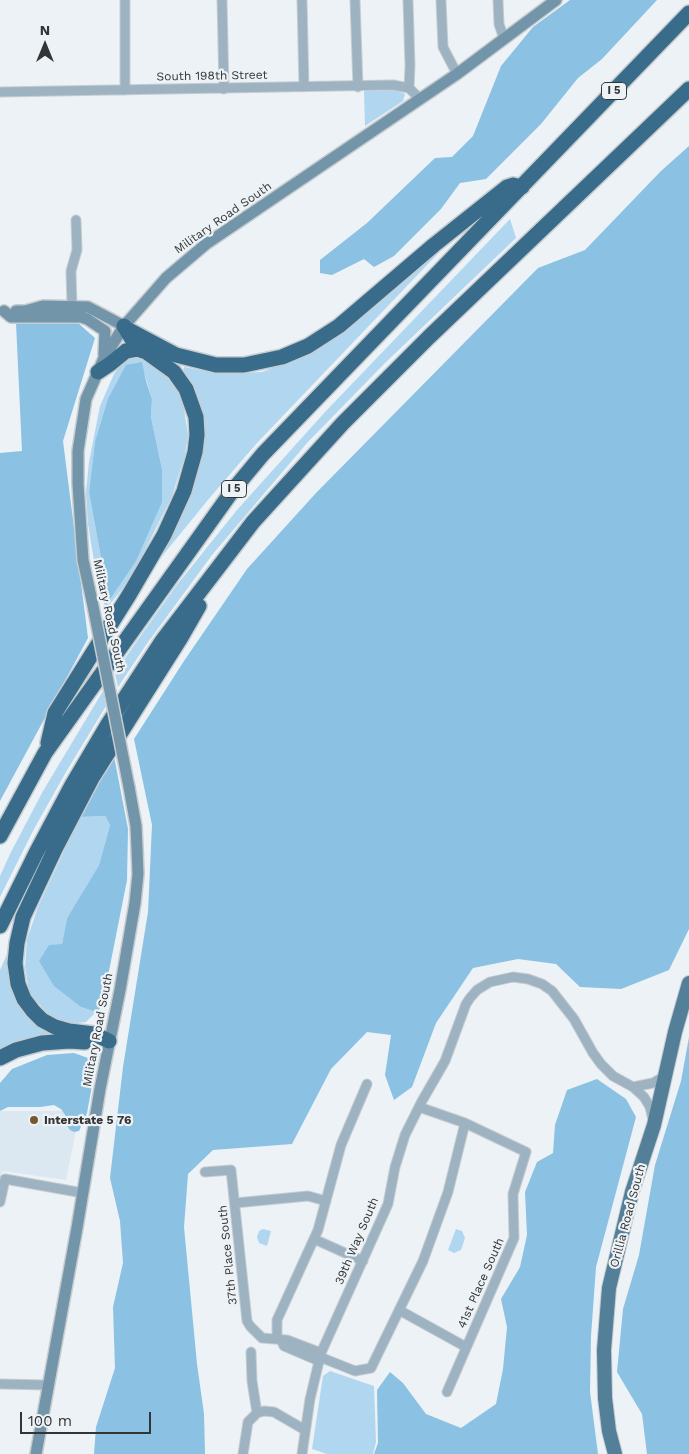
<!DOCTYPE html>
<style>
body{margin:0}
#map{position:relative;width:689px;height:1454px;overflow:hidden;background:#ecf2f6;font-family:"Work Sans",sans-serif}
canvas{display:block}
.north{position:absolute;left:20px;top:20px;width:50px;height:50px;-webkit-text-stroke:4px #ecf2f6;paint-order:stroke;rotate:0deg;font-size:14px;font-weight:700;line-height:20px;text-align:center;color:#323435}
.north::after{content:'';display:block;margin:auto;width:18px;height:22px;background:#323435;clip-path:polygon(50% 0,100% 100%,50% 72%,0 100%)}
.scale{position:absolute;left:20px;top:1412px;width:131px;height:22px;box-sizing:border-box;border:2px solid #323435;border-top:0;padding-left:6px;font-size:15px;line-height:18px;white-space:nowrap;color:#323435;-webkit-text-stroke:4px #ecf2f6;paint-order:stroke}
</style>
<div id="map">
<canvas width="689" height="1454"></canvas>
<div class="north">N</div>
<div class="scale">100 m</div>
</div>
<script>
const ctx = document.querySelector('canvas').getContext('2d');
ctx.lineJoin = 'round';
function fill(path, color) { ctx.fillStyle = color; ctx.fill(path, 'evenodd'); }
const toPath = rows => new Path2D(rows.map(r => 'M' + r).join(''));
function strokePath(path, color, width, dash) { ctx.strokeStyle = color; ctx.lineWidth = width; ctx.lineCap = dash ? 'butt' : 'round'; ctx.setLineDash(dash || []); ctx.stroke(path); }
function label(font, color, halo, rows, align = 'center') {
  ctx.font = font + ' "Work Sans",sans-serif'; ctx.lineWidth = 4.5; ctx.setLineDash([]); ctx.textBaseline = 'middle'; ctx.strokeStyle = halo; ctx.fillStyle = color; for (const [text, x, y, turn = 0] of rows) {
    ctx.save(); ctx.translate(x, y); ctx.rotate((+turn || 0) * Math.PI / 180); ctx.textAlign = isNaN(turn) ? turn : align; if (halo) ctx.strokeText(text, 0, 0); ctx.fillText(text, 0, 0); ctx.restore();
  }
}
fill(toPath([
 [0,1111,80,1111,66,1180,3,1171,0,1178]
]), '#dce8f1');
fill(toPath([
 [395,90,405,94,403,101,365,126,364,91],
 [510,219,516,238,385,363,307,443,212,555,146,645,118,687,115,673,137,641,176,586,237,510,325,412],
 [449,242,257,443,212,495,141,582,202,448,203,413,183,372,184,367,220,374,262,372,309,354],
 [139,357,153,365,166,376,177,391,183,403,188,435,185,455,172,496,145,550,126,584,106,609,98,586,88,524,86,492,89,462,100,406,114,374,126,358],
 [141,362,152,399,151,417,162,469,106,604,103,569,89,492,95,442],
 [103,691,106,706,66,772,34,829,0,897,0,876,11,852,43,791],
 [105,816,110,825,99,865,67,918,62,944,81,1007,96,1012,86,1022,67,1024,47,1013,29,992,25,966,27,939,38,907,80,817],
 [12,943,14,992,28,1017,41,1028,59,1037,0,1053,0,970],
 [263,1229,271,1231,267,1246,259,1243,257,1237,259,1231],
 [456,1229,462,1231,465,1238,461,1250,454,1253,448,1250],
 [330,1371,374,1386,376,1442,373,1454,327,1454,312,1449,323,1376]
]), '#b1d7f0');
fill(toPath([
 [570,0,657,0,602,59,578,78,541,124,486,179,460,183,441,209,394,256,374,267,364,259,332,275,320,273,320,260,367,223,435,158,452,157,473,136,501,66,533,27],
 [689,146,689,929,669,970,621,989,580,987,556,964,518,959,473,968,436,1023,412,1087,394,1100,385,1075,391,1035,367,1032,331,1069,292,1144,213,1150,188,1174,184,1227,197,1364,204,1414,205,1454,94,1454,96,1427,115,1368,113,1307,123,1263,120,1221,110,1178,123,1067,148,912,152,825,134,739,184,661,247,569,316,493,538,268,585,250,661,171],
 [16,323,78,323,95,338,63,441,88,638,0,801,0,453,22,451],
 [142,362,146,381,152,399,151,417,162,469,162,502,136,561,106,605,103,569,89,492,95,442,108,399,126,365],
 [114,756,128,829,127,880,106,986,105,1004,96,1012,81,1007,54,986,39,961,49,945,62,944,67,918,99,865,110,825,105,816,80,817],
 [689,1037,689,1454,647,1454,642,1414,617,1372,623,1309,639,1255,655,1165,681,1081],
 [74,1053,88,1058,93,1080,87,1113,79,1131,74,1132,70,1130,67,1126,68,1119,61,1109,54,1105,40,1107,8,1107,0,1111,0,1083,12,1069,47,1055],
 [597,1079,626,1099,636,1117,596,1267,591,1336,590,1392,598,1454,374,1454,378,1443,377,1390,390,1372,403,1383,426,1414,461,1428,496,1404,503,1369,507,1327,501,1299,520,1267,527,1235,525,1192,537,1162,553,1153,555,1125,567,1090]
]), '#8bc1e2');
const minor = toPath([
 [125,0,125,90],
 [222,0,224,89],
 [302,0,304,87],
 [355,0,358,87],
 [408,0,410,66,409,88],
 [441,0,443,47,457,74],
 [498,0,499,24,504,39],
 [0,92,393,85,409,88,419,98],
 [72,306,71,271,77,250,76,220],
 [633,1087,653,1083,665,1076],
 [419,1107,465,1123,526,1152,513,1194,514,1238,447,1392],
 [205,1172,231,1170,247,1321,250,1326,262,1338,287,1340,321,1353],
 [0,1202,5,1179,83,1193],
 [235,1203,308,1196,326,1201],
 [314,1239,363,1261],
 [399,1310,466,1347],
 [277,1339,277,1320,318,1230,341,1145,367,1084],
 [281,1340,284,1346,319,1361],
 [251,1352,252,1381,257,1413],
 [320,1357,355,1371,371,1368,423,1261,448,1192,465,1123],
 [0,1384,48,1385],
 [243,1454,248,1422,257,1413,264,1411,274,1412,305,1430],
 [302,1454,310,1399,321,1353,388,1204,395,1167,405,1135,422,1101,445,1061,466,1004,470,998,477,990,490,982,513,977,528,979,542,984,552,991,574,1019,593,1053,601,1064,613,1076,633,1087,644,1097,650,1107,653,1120]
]);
const secondary = toPath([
 [4,311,11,317,81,317,87,319,105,331,104,355],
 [16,311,25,311,43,306,88,307,124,326],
 [92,601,83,560,78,484,78,451,86,399,104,358,124,326,166,278,206,244,457,74,556,0],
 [36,1454,77,1228,100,1089,120,990,135,903,138,874,137,848,136,826,129,787]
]);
const primary = toPath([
 [615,1454,609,1431,605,1398,604,1350,609,1288,632,1192,654,1125,675,1032,689,983]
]);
const motorway = toPath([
 [129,330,176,355,216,365,244,365,282,357,308,346,339,326,434,245,507,187,513,185,522,187],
 [98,372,110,364,126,351,137,349,146,352],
 [48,743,55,713,129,595,164,535,184,491,195,452,197,435,196,417,186,389,174,372,135,344,124,326],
 [0,836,45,753,233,490,263,454,689,13],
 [0,926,36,853,72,785,108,724,162,641,253,522,343,423,429,337,689,89],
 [109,1041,94,1034,69,1031,55,1027,42,1020,33,1011,24,999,18,984,15,963,17,943,23,917,55,849,92,778,180,639,199,606],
 [0,1058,16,1050,42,1043,69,1041,85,1042]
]);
strokePath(minor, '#c7cccf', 11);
strokePath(secondary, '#c7cccf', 14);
strokePath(primary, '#c7cccf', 16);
strokePath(motorway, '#c7cccf', 18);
strokePath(minor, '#9db3c2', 9);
strokePath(secondary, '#7395aa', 11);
strokePath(primary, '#547f99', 14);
strokePath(motorway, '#386c8a', 15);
const secondaryBridge = toPath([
 [92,601,129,787]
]);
strokePath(secondaryBridge, '#c7cccf', 14, []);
strokePath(secondaryBridge, '#7395aa', 11);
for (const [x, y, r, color] of [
 [34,1120,5,"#78592e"]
]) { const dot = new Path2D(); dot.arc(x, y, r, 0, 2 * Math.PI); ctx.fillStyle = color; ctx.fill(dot); strokePath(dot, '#ecf2f6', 2); }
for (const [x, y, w] of [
 [614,91,25],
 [234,489,25]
]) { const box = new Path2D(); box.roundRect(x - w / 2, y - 8.5, w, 17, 4); ctx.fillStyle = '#ecf2f6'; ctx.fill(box); strokePath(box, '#323435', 1); }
label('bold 11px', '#323435', null, [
 ["I 5",614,91],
 ["I 5",234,489]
]);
label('12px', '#323435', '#ecf2f6', [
 ["South 198th Street",212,76,-1],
 ["Military Road South",223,218,-35],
 ["Military Road South",109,616,78],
 ["Military Road South",98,1030,-79],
 ["Orillia Road South",628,1216,-75],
 ["39th Way South",357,1241,-67],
 ["37th Place South",228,1255,-96],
 ["41st Place South",481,1283,-66]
]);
label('bold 12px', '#323435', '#ecf2f6', [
 ["Interstate 5 76",44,1120]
], 'left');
</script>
